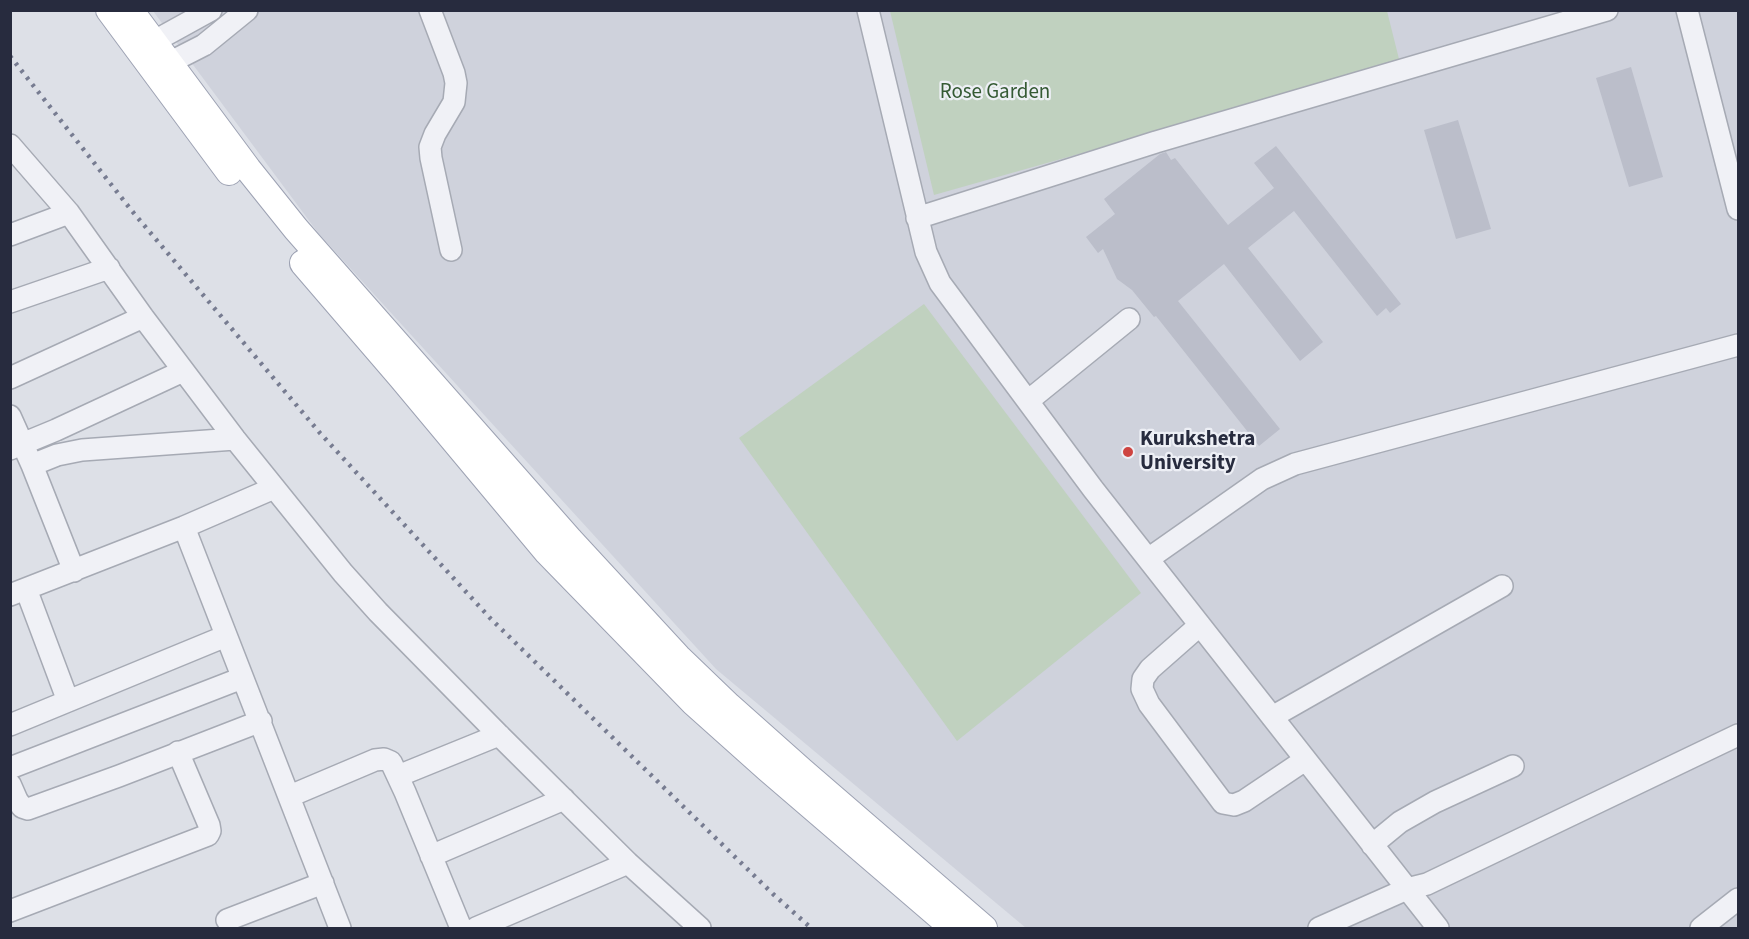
<!DOCTYPE html>
<style>
body{margin:0}
#map{position:relative;width:1749px;height:939px;overflow:hidden;background:#dde0e7;font-family:"Source Sans 3",sans-serif}
canvas{display:block}
.frame{position:absolute;inset:0;border:12px solid #272b3e;pointer-events:none}
</style>
<div id="map">
<canvas width="1749" height="939"></canvas>
<div class="frame"></div>
</div>
<script>
const ctx = document.querySelector('canvas').getContext('2d');
ctx.lineJoin = 'round';
function fill(path, color) { ctx.fillStyle = color; ctx.fill(path, 'evenodd'); }
const toPath = rows => new Path2D(rows.map(r => 'M' + r).join(''));
function strokePath(path, color, width, dash) { ctx.strokeStyle = color; ctx.lineWidth = width; ctx.lineCap = dash ? 'butt' : 'round'; ctx.setLineDash(dash || []); ctx.stroke(path); }
function label(font, color, halo, rows, align = 'center') {
  ctx.font = font + ' "Source Sans 3",sans-serif'; ctx.lineWidth = 4.5; ctx.setLineDash([]); ctx.textBaseline = 'middle'; ctx.strokeStyle = halo; ctx.fillStyle = color; for (const [text, x, y, turn = 0] of rows) {
    ctx.save(); ctx.translate(x, y); ctx.rotate((+turn || 0) * Math.PI / 180); ctx.textAlign = isNaN(turn) ? turn : align; if (halo) ctx.strokeText(text, 0, 0); ctx.fillText(text, 0, 0); ctx.restore();
  }
}
fill(toPath([
 [153,11,1738,11,1738,928,1026,928,716,669,319,234]
]), '#cfd2dc');
fill(toPath([
 [890,11,1387,11,1400,63,934,195],
 [924,304,1141,593,957,741,739,438]
]), '#c0d1bf');
fill(toPath([
 [1631,67,1663,177,1629,187,1596,78],
 [1458,120,1491,229,1456,239,1424,130],
 [1276,146,1401,304,1390,313,1386,308,1377,316,1294,211,1248,248,1323,342,1300,361,1224,264,1178,301,1280,429,1259,446,1156,316,1154,317,1132,290,1117,279,1103,249,1098,253,1086,237,1115,214,1104,199,1160,154,1166,152,1171,160,1175,158,1228,225,1274,188,1254,163]
]), '#bbbeca');
const minor = toPath([
 [430,10,454,73,456,83,454,102,435,134,430,147,431,158,451,250],
 [868,10,926,252,940,283,1093,489,1438,928],
 [1687,10,1738,209],
 [142,48,211,10],
 [155,70,204,45,247,10],
 [10,145,69,213,143,317,235,439,343,573,378,612,499,735,628,863,700,928],
 [917,218,1156,142,1607,10],
 [10,235,69,213],
 [10,302,109,268],
 [10,378,143,317],
 [1028,401,1129,319],
 [10,416,32,465,74,571],
 [10,449,56,430,183,371],
 [32,465,57,455,82,450,235,439],
 [184,527,340,928],
 [1148,559,1262,479,1295,464,1738,345],
 [26,589,68,701],
 [10,595,184,527,274,488],
 [1200,625,1150,669,1143,679,1142,689,1149,704,1223,803,1234,805,1244,801,1305,760],
 [1272,717,1502,586],
 [10,725,226,636],
 [10,768,242,678],
 [398,776,499,735],
 [10,784,17,800,22,807,28,809,119,776,261,721],
 [290,796,375,760,384,759,391,762,405,792,461,928],
 [1372,845,1400,822,1435,802,1513,766],
 [431,856,564,799],
 [10,911,208,835,210,831,209,825,178,752],
 [227,920,323,883],
 [476,928,628,863],
 [1319,928,1407,889,1427,884,1738,735],
 [1701,928,1738,899]
]);
const major = toPath([
 [109,10,229,172],
 [130,10,248,169,296,229,570,540,678,657,729,706,802,771,984,928],
 [303,263,401,377,547,552,693,702,768,769,953,928]
]);
strokePath(minor, '#a6aab4', 24);
strokePath(major, '#9da2b3', 28);
strokePath(minor, '#f0f1f6', 21);
strokePath(major, '#fff', 26);
strokePath(toPath([
 [10,56,132,211,320,433,491,619,773,894,811,928]
]), '#777c91', 4.5, [3, 6]);
for (const [x, y, r, color] of [
 [1128,452,6,"#ce4441"]
]) { const dot = new Path2D(); dot.arc(x, y, r, 0, 2 * Math.PI); ctx.fillStyle = color; ctx.fill(dot); strokePath(dot, '#edeff5', 2); }
label('21px', '#355a34', '#edeff5', [
 ["Rose Garden",995,93]
]);
label('bold 21px', '#272b3e', '#edeff5', [
 ["Kurukshetra",1140,440],
 ["University",1140,464]
], 'left');
</script>
